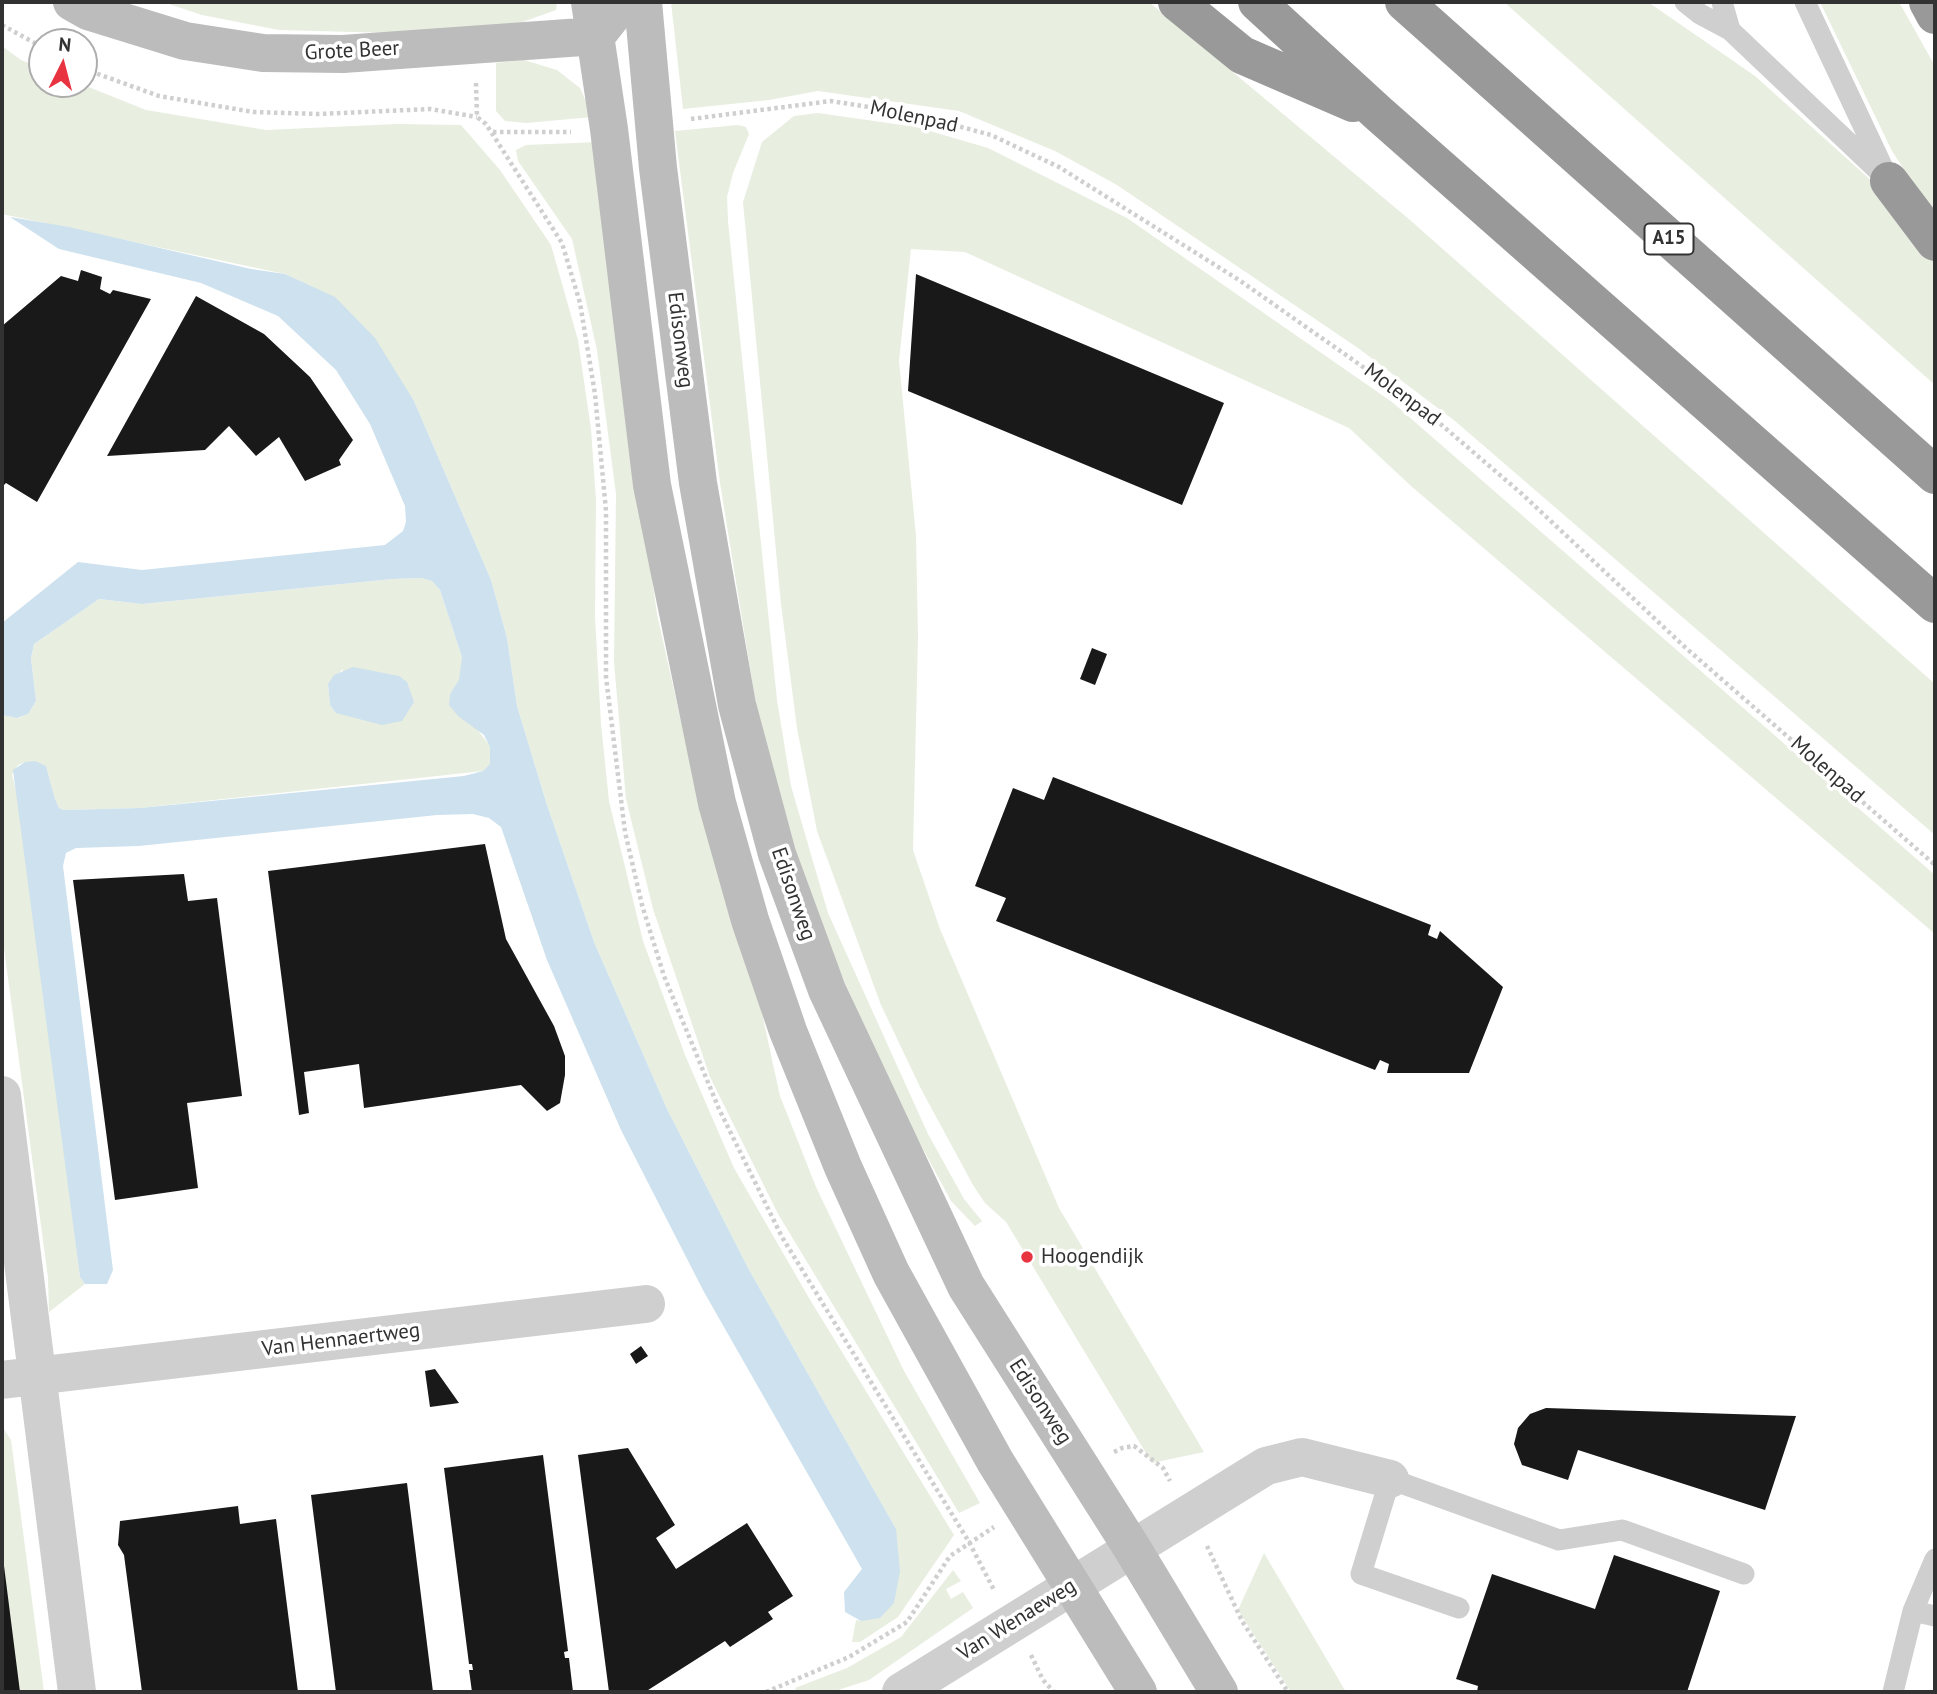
<!DOCTYPE html>
<style>
body{margin:0}
#map{position:relative;width:1937px;height:1694px;overflow:hidden;background:#fff;font-family:"PT Sans",sans-serif}
canvas{display:block}
.frame{position:absolute;inset:0;border:4px solid #323232;pointer-events:none}
.north{position:absolute;left:28px;top:28px;width:70px;height:70px;box-sizing:border-box;background:#fff;border:2px solid #adadad;border-radius:50%;rotate:6deg;font-size:19px;font-weight:700;line-height:28px;text-align:center;color:#323232}
.north::after{content:'';display:block;margin:auto;width:24px;height:32px;background:#e83441;clip-path:polygon(50% 0,100% 100%,50% 72%,0 100%)}
</style>
<div id="map">
<canvas width="1937" height="1694"></canvas>
<div class="frame"></div>
<div class="north">N</div>
</div>
<script>
const ctx = document.querySelector('canvas').getContext('2d');
ctx.lineJoin = 'round';
function fill(path, color) { ctx.fillStyle = color; ctx.fill(path, 'evenodd'); }
const toPath = rows => new Path2D(rows.map(r => 'M' + r).join(''));
function strokePath(path, color, width, dash) { ctx.strokeStyle = color; ctx.lineWidth = width; ctx.lineCap = dash ? 'butt' : 'round'; ctx.setLineDash(dash || []); ctx.stroke(path); }
function label(font, color, halo, rows, align = 'center') {
  ctx.font = font + ' "PT Sans",sans-serif'; ctx.lineWidth = 7; ctx.setLineDash([]); ctx.textBaseline = 'middle'; ctx.strokeStyle = halo; ctx.fillStyle = color; for (const [text, x, y, turn = 0] of rows) {
    ctx.save(); ctx.translate(x, y); ctx.rotate((+turn || 0) * Math.PI / 180); ctx.textAlign = isNaN(turn) ? turn : align; if (halo) ctx.strokeText(text, 0, 0); ctx.fillText(text, 0, 0); ctx.restore();
  }
}
fill(toPath([
 [163,2,557,2,556,10,517,24,392,33,279,30,202,15],
 [671,2,1149,2,1410,220,1935,684,1935,835,1455,421,1358,348,1117,185,1055,151,959,111,818,91,769,100,683,109],
 [1504,2,1648,2,1755,76,1874,183,1935,250,1935,385],
 [1820,2,1899,2,1935,66,1935,217,1892,151],
 [2,46,21,60,42,68,42,84,81,84,146,110,266,130,397,124,461,125,500,170,551,245,578,340,591,429,596,500,595,617,601,724,609,801,643,941,685,1055,734,1168,809,1298,954,1535,898,1617,860,1642,852,1642,856,1620,861,1621,896,1529,748,1268,667,1109,594,942,546,802,517,706,507,638,491,580,414,401,335,298,285,274,2,214],
 [524,60,557,70,580,88,593,117,526,123,505,121,496,111,496,63],
 [818,113,916,127,988,148,1127,218,1392,402,1935,875,1935,934,1411,486,1349,428,965,252,911,249,899,361,916,536,918,636,913,850,940,929,1059,1208,1204,1452,1152,1463,1006,1222,985,1203,973,1185,921,1089,881,1005,817,831,797,728,781,604,743,202,762,142,794,116],
 [738,125,746,127,749,134,733,173,727,197,728,221,777,700,791,786,828,913,928,1134,964,1199,982,1221,975,1226,951,1201,894,1095,836,962,798,860,756,705,720,483,675,131],
 [599,142,631,428,657,614,690,762,746,940,780,1096,816,1187,904,1371,980,1503,959,1513,778,1214,710,1077,653,909,626,799,614,662,616,494,597,350,572,239,518,161,516,150,526,145],
 [421,578,432,581,440,590,462,657,460,680,450,694,458,716,472,723,491,747,491,764,483,771,140,808,64,810,59,808,55,799,46,766,35,762,25,762,18,765,12,775,20,805,80,1277,85,1284,49,1312,48,1278,2,933,2,715,18,718,28,714,36,701,31,658,34,644,99,599,142,604,392,579],
 [343,669,336,713,330,705,328,684],
 [2,1426,11,1440,44,1692,2,1692],
 [1264,1553,1346,1692,1291,1692,1238,1610],
 [953,1570,961,1581,946,1589,951,1599,963,1592,973,1608,869,1680,832,1692,797,1692,795,1688,847,1668,901,1637]
]), '#e8eee0');
fill(toPath([
 [10,217,69,227,251,269,285,274,335,297,375,338,414,401,491,580,507,638,517,706,546,802,594,942,667,1109,748,1268,896,1529,900,1571,894,1603,880,1618,861,1621,845,1612,844,1592,862,1569,704,1292,621,1130,547,960,501,827,489,818,473,814,437,815,139,846,76,848,66,853,63,866,113,1270,107,1284,85,1284,80,1277,13,770,25,762,35,761,46,766,55,799,59,808,64,810,140,808,464,776,483,771,490,764,490,747,484,735,458,716,449,705,450,694,459,680,462,657,440,590,432,581,421,578,392,579,142,604,99,599,34,644,31,658,36,701,28,714,17,718,2,715,2,623,78,562,142,570,385,545,403,531,406,522,405,506,370,424,336,370,278,316,201,283,59,249],
 [353,667,399,676,407,682,414,702,402,721,382,725,336,713,330,705,328,684,334,675]
]), '#cde1ee');
fill(toPath([
 [81,270,102,277,100,289,110,294,113,290,151,299,37,502,6,483,2,487,2,326,61,276,78,281],
 [916,274,1224,403,1182,505,908,391],
 [196,296,264,334,310,377,353,440,339,460,341,465,305,481,279,437,256,456,229,426,205,450,107,456],
 [1092,648,1107,654,1095,685,1080,679],
 [1053,777,1431,925,1428,935,1437,939,1440,931,1503,987,1469,1073,1387,1073,1389,1064,1380,1060,1375,1070,996,921,1006,898,975,886,1013,788,1044,800],
 [485,844,506,939,554,1026,565,1056,565,1075,560,1103,547,1111,521,1085,364,1108,359,1064,304,1072,309,1113,299,1115,268,871],
 [184,874,188,901,217,898,242,1096,187,1103,198,1188,115,1200,73,880],
 [641,1346,648,1356,636,1364,630,1354],
 [435,1369,459,1403,430,1407,425,1371],
 [1546,1408,1796,1416,1765,1510,1578,1450,1568,1480,1522,1465,1514,1444,1518,1428,1530,1414],
 [628,1448,675,1525,656,1538,676,1569,747,1523,793,1596,768,1612,773,1619,730,1647,725,1641,645,1692,609,1692,578,1455],
 [543,1455,568,1651,564,1652,565,1658,569,1658,573,1692,472,1692,469,1670,473,1670,472,1664,469,1664,444,1468],
 [407,1483,433,1692,336,1692,311,1495],
 [238,1506,240,1524,276,1519,298,1692,142,1692,124,1555,118,1545,120,1521],
 [1614,1555,1720,1591,1687,1692,1477,1692,1478,1686,1456,1679,1492,1574,1595,1609],
 [3,1558,20,1692,2,1692]
]), '#191919');
strokePath(toPath([
 [2,25,42,47],
 [84,69,159,96,253,112,319,114,430,109,477,117],
 [476,83,477,117,486,124,562,243,580,303,595,394,606,511,606,677,625,832,642,905,664,976,719,1109,782,1237,969,1542,994,1590],
 [691,119,831,101,913,114,991,135,1059,167,1239,280,1423,409,1522,494,1687,649,1935,865],
 [493,132,571,132],
 [1114,1452,1122,1448,1134,1446,1163,1468,1170,1481],
 [1207,1546,1242,1621,1288,1692],
 [1031,1655,1043,1680,1054,1692],
 [766,1692,849,1657,907,1622,950,1556,994,1527]
]), '#cfcfcf', 4.5, [3.5, 3.5]);
strokePath(toPath([
 [1685,2,1700,14,1730,30],
 [1722,2,1730,30,1889,181],
 [1805,2,1884,170],
 [1459,1608,1361,1574,1390,1479,1559,1540,1622,1530,1744,1574],
 [1913,1611,1935,1616],
 [1893,1692,1913,1611,1935,1559]
]), '#cfcfcf', 21);
strokePath(toPath([
 [2,1095,77,1692],
 [2,1380,646,1304],
 [901,1692,1266,1466,1302,1457,1390,1479]
]), '#cfcfcf', 38);
strokePath(toPath([
 [72,2,88,11,185,41,263,53,343,54,596,36,611,17],
 [590,2,609,129,652,485,717,803,750,920,788,1031,843,1167,891,1273,995,1461,1138,1692],
 [643,2,658,168,698,483,737,705,777,854,827,990,966,1286,1132,1548,1219,1692]
]), '#bcbcbc', 38);
strokePath(toPath([
 [1177,2,1242,55,1353,103],
 [1257,2,1378,113,1935,604],
 [1404,2,1935,475],
 [1928,2,1935,15],
 [1889,181,1935,242]
]), '#999', 38);
for (const [x, y, r, color] of [
 [1027,1257,7,"#e83441"]
]) { const dot = new Path2D(); dot.arc(x, y, r, 0, 2 * Math.PI); ctx.fillStyle = color; ctx.fill(dot); strokePath(dot, '#fff', 2.5); }
for (const [x, y, w] of [
 [1669,239,49]
]) { const box = new Path2D(); box.roundRect(x - w / 2, y - 15.5, w, 31, 5); ctx.fillStyle = '#fff'; ctx.fill(box); strokePath(box, '#323232', 2); }
label('bold 19px', '#323232', null, [
 ["A15",1669,239]
]);
label('21px', '#323232', '#fff', [
 ["Grote Beer",352,51,-3],
 ["Molenpad",914,117,12],
 ["Edisonweg",680,340,83],
 ["Molenpad",1402,395,37],
 ["Molenpad",1827,770,41],
 ["Edisonweg",793,894,71],
 ["Van Hennaertweg",341,1340,-7],
 ["Edisonweg",1040,1402,57],
 ["Van Wenaeweg",1017,1620,-32]
]);
label('21px', '#323232', '#fff', [
 ["Hoogendijk",1041,1257]
], 'left');
</script>
